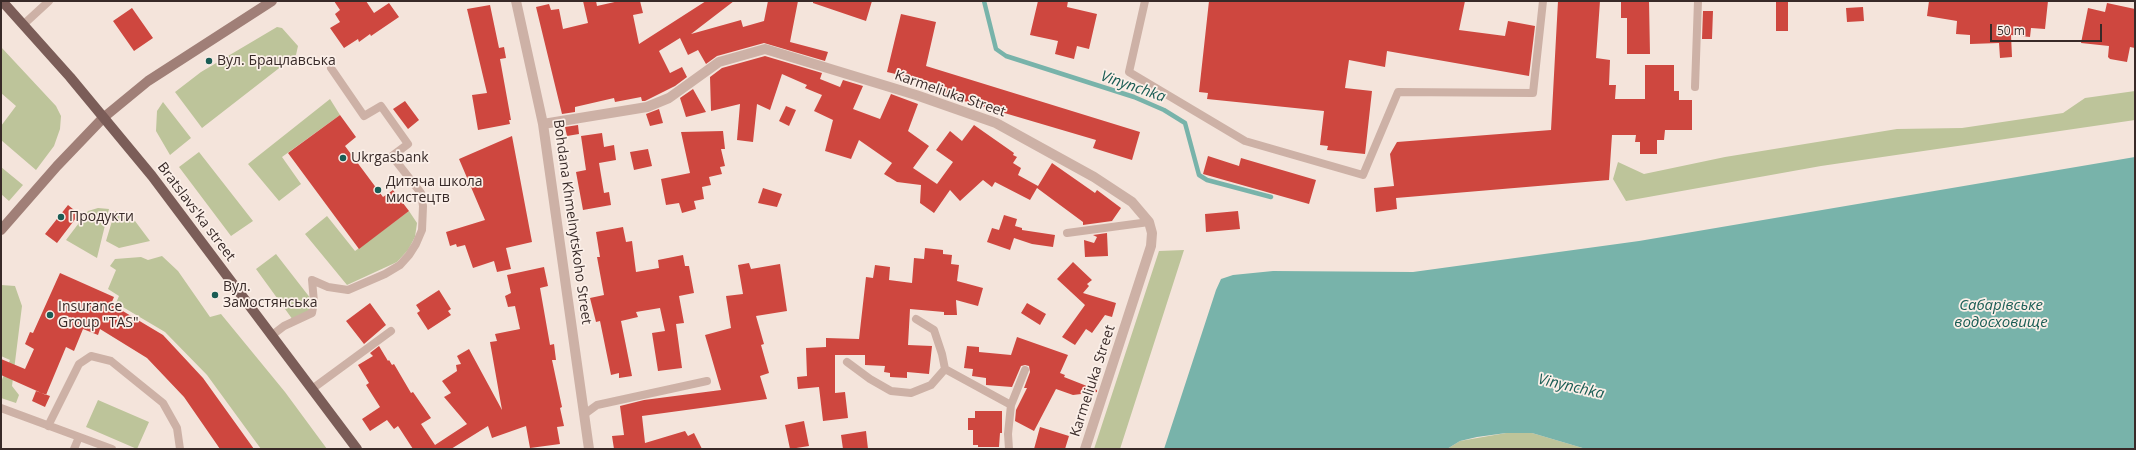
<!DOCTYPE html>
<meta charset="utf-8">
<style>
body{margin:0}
#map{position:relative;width:2136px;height:450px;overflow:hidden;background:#f4e4db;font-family:"Open Sans",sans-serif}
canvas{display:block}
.frame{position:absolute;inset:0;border:2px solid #382a28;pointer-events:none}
.scale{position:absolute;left:1990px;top:24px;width:112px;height:18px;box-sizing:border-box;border:2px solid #382a28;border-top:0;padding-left:5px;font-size:12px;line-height:14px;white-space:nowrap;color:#382a28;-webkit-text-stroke:3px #fbefe8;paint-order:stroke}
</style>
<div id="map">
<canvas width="2136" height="450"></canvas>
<div class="frame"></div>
<div class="scale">50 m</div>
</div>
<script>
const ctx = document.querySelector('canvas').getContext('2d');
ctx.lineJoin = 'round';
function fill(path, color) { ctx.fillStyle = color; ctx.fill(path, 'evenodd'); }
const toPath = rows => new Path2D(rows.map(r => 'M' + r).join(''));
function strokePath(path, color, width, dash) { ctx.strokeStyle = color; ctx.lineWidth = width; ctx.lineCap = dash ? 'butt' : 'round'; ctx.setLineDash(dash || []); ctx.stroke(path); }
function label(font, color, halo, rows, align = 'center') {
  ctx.font = font + ' "Open Sans",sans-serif'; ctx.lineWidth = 3.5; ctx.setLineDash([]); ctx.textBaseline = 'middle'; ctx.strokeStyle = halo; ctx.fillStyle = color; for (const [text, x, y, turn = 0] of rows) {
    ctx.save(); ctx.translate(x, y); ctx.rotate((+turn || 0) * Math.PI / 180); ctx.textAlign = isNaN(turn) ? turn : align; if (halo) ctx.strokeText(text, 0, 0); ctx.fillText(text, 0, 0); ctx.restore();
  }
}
fill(toPath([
 [277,27,282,28,298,46,296,55,202,128,175,92,201,72],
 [1,47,56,106,61,116,60,129,54,146,36,170,1,140,1,126,16,106,1,93],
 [2135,91,2135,120,1821,166,1626,201,1613,179,1618,162,1644,174,1725,157,1897,129,1962,128,2063,113,2085,98],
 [330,99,340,115,282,157,301,184,279,201,248,164],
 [163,102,191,138,170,155,156,131,157,111],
 [199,152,253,221,231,236,179,167],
 [1,167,23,185,9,201,1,194],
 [98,208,109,209,97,258,66,240,88,211],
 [115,211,135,221,150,241,119,248,106,241],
 [409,211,417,223,415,237,408,250,397,262,347,285,305,234,327,216,355,251],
 [1184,250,1120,449,1094,449,1159,251],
 [276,254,311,299,310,311,293,320,256,269],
 [162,256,178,271,210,317,221,314,285,392,327,449,261,449,207,375,165,332,116,303,119,296,108,289,116,270,110,266,115,259,141,257,148,260],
 [1,285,15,286,22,306,12,386,19,395,16,403,1,398,1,382,10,360,1,356],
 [98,400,149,422,137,449,86,427],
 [1506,433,1532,433,1586,449,1447,449,1460,441]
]), '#bdc49a');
fill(toPath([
 [2135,157,2135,449,1586,449,1532,433,1506,433,1477,437,1460,441,1447,449,1164,449,1216,290,1221,279,1233,275,1273,271,1413,272,1639,241]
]), '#78b3aa');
strokePath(toPath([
 [984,1,996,49,1006,56,1134,97,1164,110,1185,123,1199,175,1207,180,1271,197]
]), '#78b3aa', 4.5);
fill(toPath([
 [334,1,366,1,374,13,389,3,399,17,371,36,370,34,359,42,358,39,344,48,330,28,340,22,335,14,340,10],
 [583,1,596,1,597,6,619,1,640,1,643,13,633,15,639,44,706,1,734,1,691,34,741,20,743,27,764,21,768,1,798,1,790,42,828,52,825,61,764,43,717,56,706,64,698,50,688,55,680,38,659,51,670,73,682,67,687,77,675,86,645,101,642,101,641,97,615,102,614,98,575,107,575,112,562,114,536,7,549,4,551,10,559,9,563,29,588,23],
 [813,1,872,1,866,21,813,3],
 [1038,1,1068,1,1067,7,1097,14,1089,49,1077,46,1074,59,1055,54,1058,41,1030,35],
 [1209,1,1465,1,1459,30,1505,36,1508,21,1535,26,1529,76,1387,51,1385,67,1349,60,1345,88,1372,91,1365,154,1327,150,1328,146,1320,145,1324,111,1207,99,1208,93,1199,92],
 [1558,1,1600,1,1596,58,1610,60,1609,85,1616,85,1615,99,1645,99,1645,65,1674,65,1674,91,1679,91,1679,100,1692,100,1692,130,1665,130,1664,140,1657,140,1657,154,1640,154,1640,142,1635,142,1636,135,1612,135,1609,180,1396,198,1397,209,1376,212,1374,188,1394,186,1390,154,1397,142,1551,130],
 [1621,1,1649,1,1650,54,1627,54,1627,18,1621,18],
 [1776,1,1788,1,1788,31,1776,31],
 [1929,1,2048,1,2045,29,2031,28,2030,37,2011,35,2012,57,2000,58,1999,43,1970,44,1970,35,1956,34,1957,21,1927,16],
 [2107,3,2135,9,2135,48,2130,47,2127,62,2110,59,2108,57,2109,46,2081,43,2088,8,2105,12],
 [490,5,499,48,504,47,506,58,500,59,511,120,509,120,510,124,478,130,472,95,487,93,467,9],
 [1863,7,1864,21,1847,22,1846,8],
 [132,8,153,38,134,51,113,21],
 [1703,11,1713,11,1712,39,1702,39],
 [901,14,936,22,926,66,1140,132,1132,160,1093,148,1096,140,940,94,943,85,887,72],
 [765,56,822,73,820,79,840,87,843,80,863,86,853,109,880,119,891,94,918,104,908,131,929,146,913,168,937,184,953,162,936,150,950,131,962,141,974,125,1014,153,1013,155,1017,157,1013,163,1021,168,1018,175,1038,186,1052,163,1095,193,1097,190,1121,208,1112,221,1083,225,1083,222,1037,188,1030,200,995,182,992,187,983,180,960,201,950,190,934,213,920,203,921,185,897,182,884,174,892,163,859,140,851,159,825,151,833,120,814,111,822,95,805,88,807,85,782,74,770,110,757,104,753,142,737,140,740,104,711,111,710,77,722,68],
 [693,89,706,112,686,117,680,98],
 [405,101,419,120,408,129,393,109],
 [786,106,796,110,789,126,779,121],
 [659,109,663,123,650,126,646,114],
 [340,115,356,137,345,146,383,197,393,190,409,211,359,249,288,153],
 [578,125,579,134,567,136,565,127],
 [723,131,725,149,721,149,725,166,720,167,722,174,709,177,711,185,702,187,704,199,694,201,696,209,682,213,679,203,666,205,661,179,690,173,681,132],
 [602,133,604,147,614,145,616,160,599,163,604,193,609,192,611,205,583,210,576,172,586,170,581,136],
 [512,136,532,242,506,248,511,269,497,272,494,261,473,268,465,245,457,247,456,244,450,246,446,232,485,220,459,159],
 [648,149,652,166,634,170,630,152],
 [1208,156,1239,166,1241,158,1316,180,1309,204,1203,174],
 [763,188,782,194,777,207,758,203],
 [68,205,79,214,57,243,45,234],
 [1238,211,1240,229,1206,232,1205,214],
 [1004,215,1017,219,1015,226,1022,228,1022,230,1055,235,1053,247,1032,244,1014,238,1010,250,987,242,992,228,999,230],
 [623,227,626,242,632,241,636,272,659,268,658,260,683,255,685,266,689,266,694,293,679,296,684,323,676,324,682,368,658,371,652,333,665,331,660,308,636,312,638,317,621,321,632,376,619,378,619,373,611,375,600,321,596,322,590,298,604,295,597,257,600,257,596,232],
 [1107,233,1108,256,1085,257,1084,240,1094,243,1097,237,1093,235],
 [925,248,943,250,943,254,952,255,951,264,959,265,957,281,983,288,978,306,956,300,957,315,944,315,944,312,910,309,908,345,932,346,929,374,907,372,907,378,890,377,890,373,884,372,885,366,865,365,865,355,835,355,835,393,845,392,848,418,823,421,819,387,798,389,797,377,807,376,806,348,826,347,826,338,859,339,866,277,873,278,875,265,890,267,889,280,912,283,914,258,924,259],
 [1073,262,1092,280,1087,284,1089,286,1083,293,1116,303,1112,317,1105,315,1092,333,1086,329,1075,345,1062,337,1085,305,1057,279],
 [749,263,751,269,780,264,787,311,756,316,764,344,761,345,769,373,760,376,767,399,642,416,645,443,685,431,688,436,694,433,702,449,614,449,612,436,624,435,620,406,644,400,721,390,705,335,731,328,726,296,743,294,738,265],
 [544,267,548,286,540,288,550,345,554,344,556,360,552,360,562,407,560,408,564,426,557,427,560,444,530,448,526,426,492,438,488,426,451,449,413,449,398,426,394,429,387,420,370,431,362,419,380,407,366,385,369,383,358,365,373,356,370,353,379,346,388,361,389,360,392,365,394,364,411,393,413,392,431,418,421,424,435,445,467,424,444,397,451,393,442,381,457,371,456,365,461,364,457,356,469,349,502,410,490,342,497,341,495,334,520,329,515,306,508,307,505,296,511,293,507,275],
 [60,273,114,297,111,304,163,335,203,378,254,449,220,449,184,397,147,358,100,329,98,335,83,329,74,351,66,347,46,395,1,375,1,359,25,369,34,349,25,344,30,332,33,333],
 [439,290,451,309,448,311,451,315,428,330,417,313,420,311,416,305],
 [370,303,386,325,364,344,346,321],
 [1027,303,1046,314,1040,325,1021,313],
 [1017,337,1068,355,1060,373,1065,375,1064,377,1097,390,1097,392,1073,395,1056,389,1034,431,1015,421,1016,410,1027,388,1024,388,1030,372,1029,366,1025,365,1021,366,1012,387,986,385,986,378,972,376,973,369,964,368,967,346,979,347,979,352,1011,355],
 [36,391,50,396,45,407,32,401],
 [975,411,1002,411,1002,433,1000,433,999,447,978,447,978,445,973,445,973,430,968,430,968,418,975,418],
 [804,421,809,446,790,449,785,425],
 [1040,427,1069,436,1065,449,1034,449],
 [866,431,868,449,843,449,841,435]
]), '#ce473f');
strokePath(toPath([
 [1145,1,1129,72,1245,141,1363,175,1398,92,1533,93,1543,1],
 [24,24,49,1],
 [1695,87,1698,1],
 [1067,233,1149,222],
 [271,336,284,326,312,313,314,302,312,280,328,287,348,290,385,274,400,265,409,255,416,244,422,230,423,206,421,193,392,156,408,144,381,106,364,116,331,68],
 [847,362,870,379,891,391,911,393,931,385,945,369,942,354,934,330,916,319],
 [945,369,1011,405],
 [312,389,391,331],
 [1,408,112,449],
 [586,413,597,405,707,381],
 [48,426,79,364,91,356,111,361,163,403,177,428,180,449],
 [74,449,79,437],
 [1009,449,1008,434,1011,405,1025,370]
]), '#cdb1a6', 8);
strokePath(toPath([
 [516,1,543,124,589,449],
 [543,124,647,107,669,98,719,62,765,49,916,95,996,123,1094,177,1132,202,1149,222,1152,233,1151,246,1085,449]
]), '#cdb1a6', 10);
strokePath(toPath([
 [1,230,57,166,103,118,148,81,272,1]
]), '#a07f77', 10);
strokePath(toPath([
 [2,1,70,77,152,176,357,449]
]), '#7b5d58', 10);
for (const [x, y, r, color] of [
 [209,61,4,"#1a5d55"],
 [343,158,4,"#1a5d55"],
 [378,190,4,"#1a5d55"],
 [61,217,4,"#1a5d55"],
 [215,295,4,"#1a5d55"],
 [50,315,4,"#1a5d55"]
]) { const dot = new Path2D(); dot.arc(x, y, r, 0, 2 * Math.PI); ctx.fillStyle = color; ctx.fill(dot); strokePath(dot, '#fbefe8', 1.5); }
label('14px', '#382a28', '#fbefe8', [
 ["Вул. Брацлавська",217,61],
 ["Ukrgasbank",351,158],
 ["Дитяча школа",386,182],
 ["мистецтв",386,198],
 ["Продукти",69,217],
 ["Вул.",223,287],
 ["Замостянська",223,303],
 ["Insurance",58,307],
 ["Group \"TAS\"",58,323]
], 'left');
label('14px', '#382a28', '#fbefe8', [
 ["Karmeliuka Street",950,94,19],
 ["Bratslavs'ka street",196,212,53],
 ["Bohdana Khmelnytskoho Street",572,222,82],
 ["Karmeliuka Street",1093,381,-72]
]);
label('italic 15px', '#1a5d55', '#fbefe8', [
 ["Vinynchka",1133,87,19],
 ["Сабарівське",2001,306],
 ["водосховище",2001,323],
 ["Vinynchka",1571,387,13]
]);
</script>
